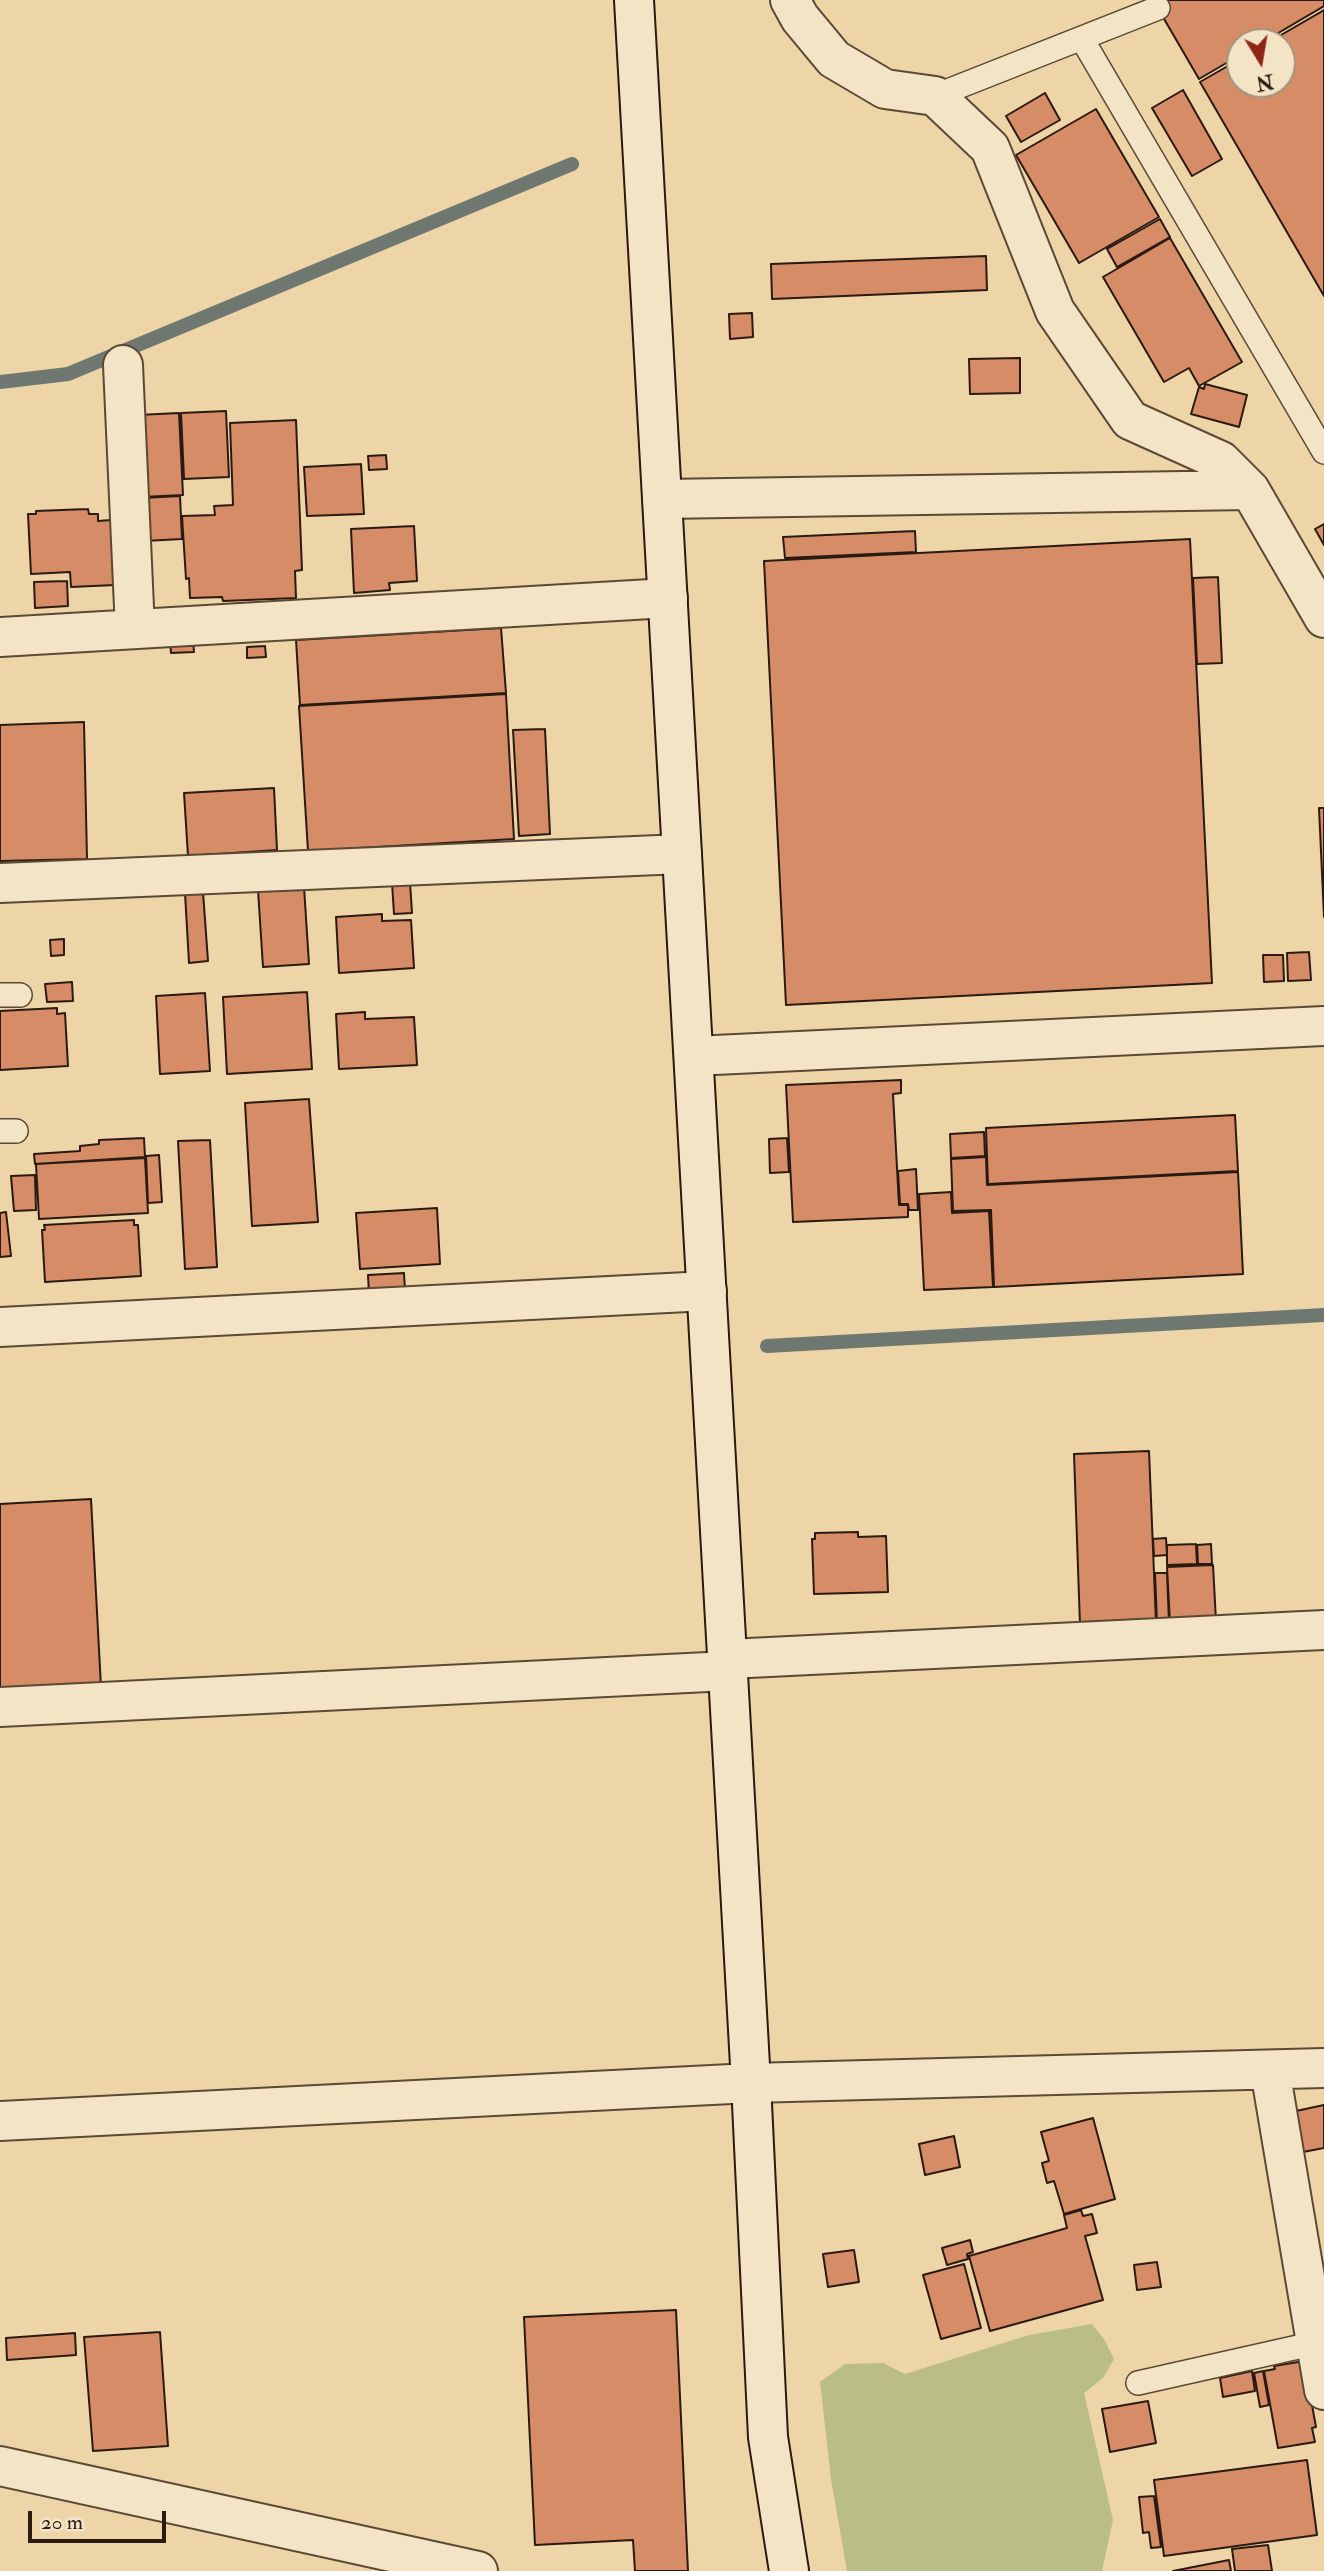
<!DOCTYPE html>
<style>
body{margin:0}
#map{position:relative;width:1324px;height:2571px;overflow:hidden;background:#eed5a7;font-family:"IM FELL Double Pica",serif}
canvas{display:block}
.north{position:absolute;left:1226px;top:28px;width:70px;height:70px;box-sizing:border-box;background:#f4e4c6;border:2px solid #a3937e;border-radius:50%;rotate:169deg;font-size:19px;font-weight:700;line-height:28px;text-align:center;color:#2a1a11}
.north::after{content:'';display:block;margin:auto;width:24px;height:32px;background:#8f2418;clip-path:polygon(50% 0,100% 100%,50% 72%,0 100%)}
.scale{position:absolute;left:28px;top:2511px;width:138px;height:32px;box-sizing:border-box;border:4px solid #2a1a11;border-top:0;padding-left:9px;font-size:21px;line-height:24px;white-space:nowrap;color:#2a1a11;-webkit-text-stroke:5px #f4e4c6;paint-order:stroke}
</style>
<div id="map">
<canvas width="1324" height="2571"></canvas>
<div class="north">N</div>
<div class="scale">20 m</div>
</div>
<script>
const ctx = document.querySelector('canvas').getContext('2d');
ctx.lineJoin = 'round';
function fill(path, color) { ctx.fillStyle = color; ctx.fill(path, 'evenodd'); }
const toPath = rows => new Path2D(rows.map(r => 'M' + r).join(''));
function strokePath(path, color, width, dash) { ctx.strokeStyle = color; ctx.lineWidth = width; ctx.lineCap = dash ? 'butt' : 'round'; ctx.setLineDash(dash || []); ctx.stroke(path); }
fill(toPath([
 [1092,2324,1104,2339,1114,2359,1103,2378,1084,2393,1113,2520,1102,2571,847,2571,831,2479,820,2382,845,2364,883,2363,905,2374,1029,2335]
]), '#babd86');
strokePath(toPath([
 [0,382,68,374,572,164],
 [767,1346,1324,1315]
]), '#6e7871', 14);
const building = toPath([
 [1153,0,1324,0,1324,6,1263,42,1240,42,1240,55,1199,79,1153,0],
 [1324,10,1324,296,1200,82,1240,59,1240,84,1282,84,1282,42,1269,42,1324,10],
 [1183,90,1222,159,1192,176,1152,108,1183,90],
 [1045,93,1060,120,1021,142,1006,116,1045,93],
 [1096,109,1159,217,1079,263,1016,155,1096,109],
 [1160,219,1170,237,1117,267,1107,249,1160,219],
 [1170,238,1242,362,1199,386,1189,368,1164,382,1103,277,1170,238],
 [986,256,987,290,772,299,771,264,986,256],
 [752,313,753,337,730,339,729,314,752,313],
 [1020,358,1020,393,970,394,969,359,1020,358],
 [1205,384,1247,395,1239,427,1191,414,1199,387,1204,389,1205,384],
 [226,411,229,477,184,479,181,413,226,411],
 [179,413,183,495,142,497,138,415,179,413],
 [296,420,302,570,295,571,296,598,223,601,222,597,190,598,189,578,186,579,182,516,215,515,214,506,233,505,230,423,296,420],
 [386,455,387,469,369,470,368,456,386,455],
 [361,464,364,514,307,516,304,467,361,464],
 [180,496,182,539,144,541,142,498,180,496],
 [88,509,89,514,98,514,98,521,111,520,115,585,71,587,70,572,31,574,28,514,36,514,36,511,88,509],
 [1324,524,1324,545,1315,529,1324,524],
 [414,526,417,581,389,583,390,590,354,593,351,529,414,526],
 [915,531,916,552,785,558,783,537,915,531],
 [1190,539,1212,983,786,1005,764,561,1190,539],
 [1218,577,1222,663,1197,664,1193,578,1218,577],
 [67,581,68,606,35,608,34,582,67,581],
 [501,628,506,693,300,705,296,640,501,628],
 [193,641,194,652,171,653,170,642,193,641],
 [265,646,266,657,247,658,247,647,265,646],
 [506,694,514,839,308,851,299,706,506,694],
 [84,722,87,859,0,861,0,725,84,722],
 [545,729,550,834,519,836,513,730,545,729],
 [274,788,277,850,188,856,184,793,274,788],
 [1319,808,1324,808,1324,917,1319,808],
 [410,882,412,913,394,914,392,883,410,882],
 [304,887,309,964,263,967,258,890,304,887],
 [203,892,208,961,189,963,185,893,203,892],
 [382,914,382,921,411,920,414,968,339,973,336,917,382,914],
 [64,939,64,955,51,956,50,940,64,939],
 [1309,952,1311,980,1288,981,1287,953,1309,952],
 [1263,955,1283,955,1284,981,1264,982,1263,955],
 [72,982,73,1001,47,1002,45,984,72,982],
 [307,992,312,1069,227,1074,223,997,307,992],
 [205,993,210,1071,160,1074,156,996,205,993],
 [57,1008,57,1014,65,1013,68,1066,0,1070,0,1011,57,1008],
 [365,1012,365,1019,414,1017,417,1065,339,1069,336,1014,365,1012],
 [901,1080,901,1093,893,1094,899,1205,908,1205,908,1217,793,1222,786,1085,901,1080],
 [309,1099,318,1222,252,1226,245,1103,309,1099],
 [1235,1115,1238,1171,988,1184,986,1128,1235,1115],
 [984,1132,985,1156,951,1158,950,1134,984,1132],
 [144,1138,145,1157,35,1164,34,1154,80,1151,80,1146,99,1144,99,1140,144,1138],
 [787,1138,789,1172,770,1173,769,1139,787,1138],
 [210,1140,217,1267,185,1269,178,1141,210,1140],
 [159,1155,162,1202,148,1203,146,1156,159,1155],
 [986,1157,987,1185,1238,1172,1243,1274,994,1287,991,1210,953,1211,951,1159,986,1157],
 [145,1158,148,1213,39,1219,36,1164,145,1158],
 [916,1169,918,1210,909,1210,908,1204,900,1204,898,1171,916,1169],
 [35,1175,36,1210,14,1211,11,1176,35,1175],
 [951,1192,952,1213,989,1211,993,1287,924,1290,919,1194,951,1192],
 [437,1208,440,1264,360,1269,356,1213,437,1208],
 [6,1212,11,1256,0,1257,0,1213,6,1212],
 [134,1220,134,1225,138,1225,141,1276,45,1282,42,1230,45,1230,44,1225,134,1220],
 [404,1273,405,1291,369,1294,368,1275,404,1273],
 [1149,1451,1156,1622,1080,1625,1074,1454,1149,1451],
 [91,1499,101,1687,0,1692,0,1504,91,1499],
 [858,1532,858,1537,886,1536,888,1592,814,1594,812,1539,815,1539,815,1533,858,1532],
 [1166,1538,1167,1555,1154,1556,1153,1539,1166,1538],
 [1196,1544,1197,1564,1167,1565,1167,1545,1196,1544],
 [1211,1544,1212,1564,1198,1564,1197,1545,1211,1544],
 [1213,1565,1216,1621,1170,1623,1167,1567,1213,1565],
 [1155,1573,1167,1573,1169,1622,1157,1623,1155,1573],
 [1324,2105,1324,2148,1303,2152,1296,2111,1324,2105],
 [1093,2118,1115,2199,1064,2214,1054,2181,1047,2183,1042,2163,1049,2161,1041,2132,1093,2118],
 [954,2136,960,2167,925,2175,919,2144,954,2136],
 [1081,2210,1083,2216,1092,2214,1097,2233,1085,2236,1103,2300,990,2331,969,2256,1067,2228,1064,2215,1081,2210],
 [970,2240,973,2252,967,2254,968,2259,947,2265,942,2248,970,2240],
 [854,2250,859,2282,828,2287,823,2254,854,2250],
 [1157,2262,1161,2287,1137,2290,1134,2265,1157,2262],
 [964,2264,981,2328,941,2339,923,2275,964,2264],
 [676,2310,688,2571,635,2571,633,2540,535,2545,524,2317,676,2310],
 [160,2332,168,2446,93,2451,84,2337,160,2332],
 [75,2333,76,2355,7,2360,6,2338,75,2333],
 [1304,2361,1316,2427,1312,2428,1315,2442,1278,2448,1264,2371,1275,2369,1274,2366,1304,2361],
 [1252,2371,1255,2391,1223,2397,1220,2378,1252,2371],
 [1263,2371,1269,2405,1260,2407,1254,2373,1263,2371],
 [1148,2401,1156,2443,1110,2452,1102,2409,1148,2401],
 [1307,2460,1317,2535,1164,2556,1154,2480,1307,2460],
 [1154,2496,1161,2547,1151,2548,1149,2532,1143,2533,1139,2497,1154,2496],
 [1268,2545,1272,2571,1235,2571,1232,2549,1268,2545],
 [1229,2560,1231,2571,1173,2571,1229,2560]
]);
fill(building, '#d68d67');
strokePath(building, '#2a1a11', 2);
const lane = toPath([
 [1082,39,1324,452],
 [935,96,1158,8],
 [0,995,20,995],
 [0,1131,16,1131],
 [1138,2383,1316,2343]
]);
const street = toPath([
 [790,0,800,18,834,59,885,89,935,96,990,148,1055,311,1130,420,1221,461,1250,490,1324,618],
 [123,365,135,629],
 [662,499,1250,490],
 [0,637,668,598],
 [0,883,682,854],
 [694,1056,1324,1026],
 [0,1327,707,1291],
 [728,1659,1324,1630],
 [0,1707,728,1671],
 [1270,2070,1324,2390],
 [0,2121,751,2083,1324,2068],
 [0,2466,478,2571]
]);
const secondary = toPath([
 [634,0,751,2083,768,2437,789,2571]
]);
strokePath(lane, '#5b4936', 26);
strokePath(street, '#5b4936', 42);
strokePath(secondary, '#2a1a11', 42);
strokePath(lane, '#f4e4c6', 23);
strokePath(street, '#f4e4c6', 38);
strokePath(secondary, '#f4e4c6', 38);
</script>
